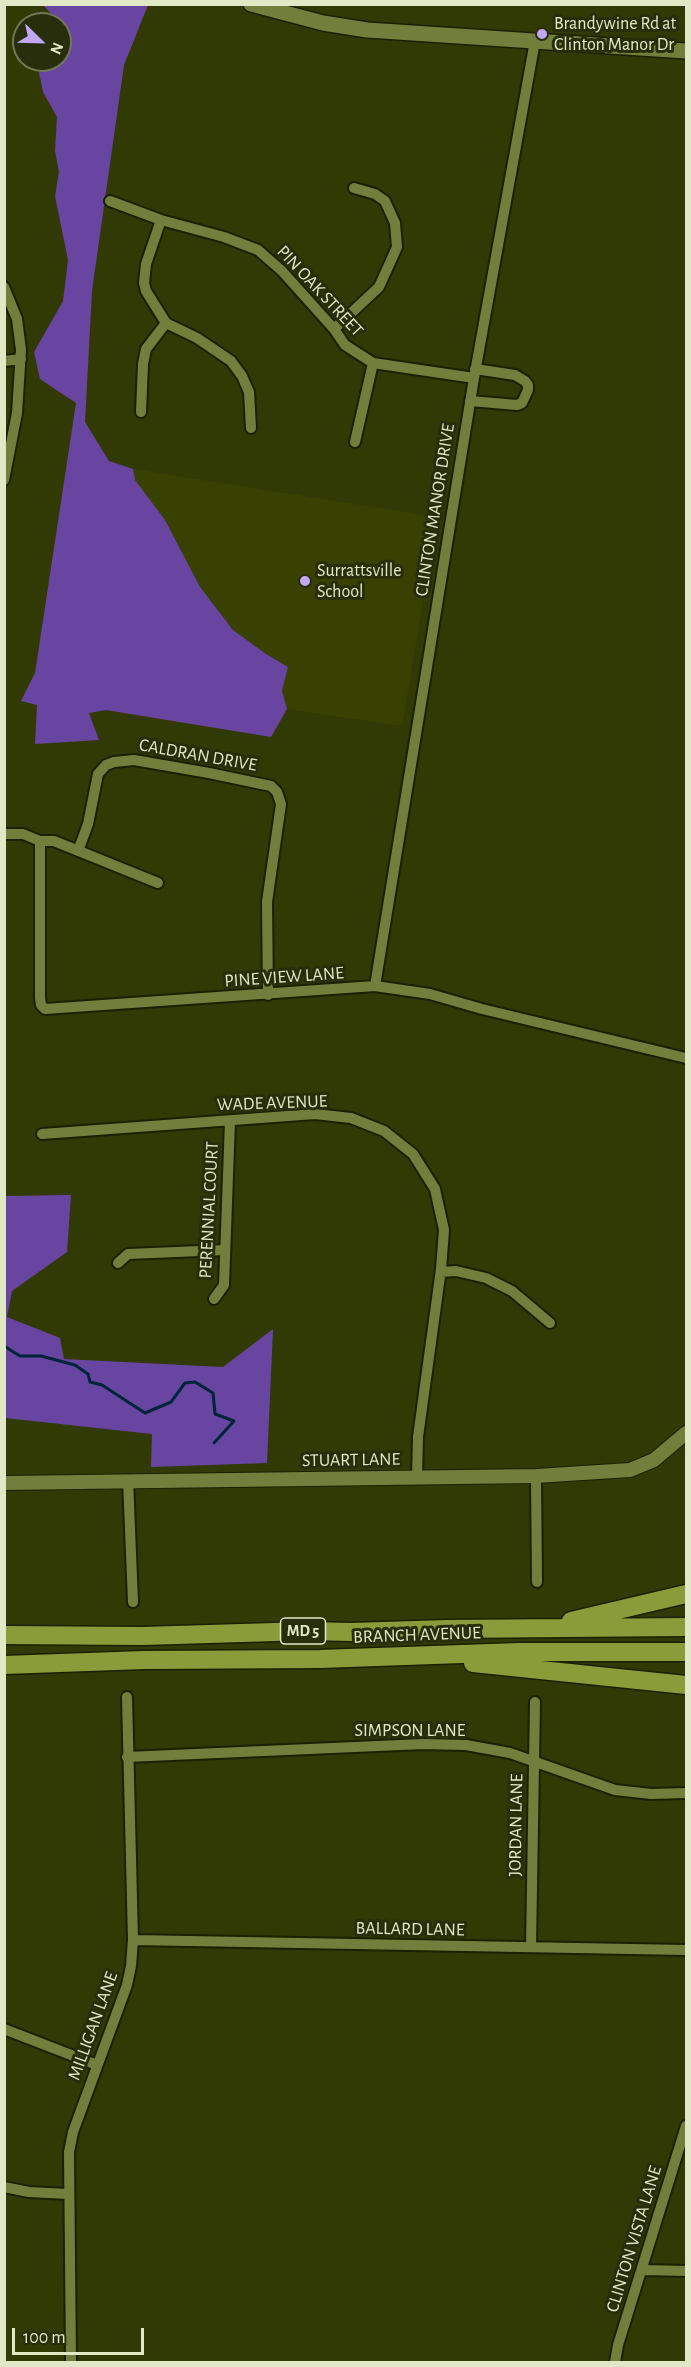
<!DOCTYPE html>
<style>
body{margin:0}
#map{position:relative;width:691px;height:2367px;overflow:hidden;background:#313a04;font-family:"Alegreya Sans",sans-serif}
canvas{display:block}
.frame{position:absolute;inset:0;border:6px solid #e0e8c6;pointer-events:none}
.north{position:absolute;left:12px;top:12px;width:60px;height:60px;box-sizing:border-box;background:#282e0b;border:2px solid #727856;border-radius:50%;rotate:113deg;font-size:16px;font-weight:700;line-height:24px;text-align:center;color:#e0e8c6}
.north::after{content:'';display:block;margin:auto;width:21px;height:27px;background:#c0a8f3;clip-path:polygon(50% 0,100% 100%,50% 72%,0 100%)}
.scale{position:absolute;left:12px;top:2328px;width:132px;height:27px;box-sizing:border-box;border:3px solid #e0e8c6;border-top:0;padding-left:8px;font-size:18px;line-height:21px;white-space:nowrap;color:#e0e8c6;-webkit-text-stroke:4px #282e0b;paint-order:stroke}
</style>
<div id="map">
<canvas width="691" height="2367"></canvas>
<div class="frame"></div>
<div class="north">N</div>
<div class="scale">100 m</div>
</div>
<script>
const ctx = document.querySelector('canvas').getContext('2d');
ctx.lineJoin = 'round';
function fill(path, color) { ctx.fillStyle = color; ctx.fill(path, 'evenodd'); }
const toPath = rows => new Path2D(rows.map(r => 'M' + r).join(''));
function strokePath(path, color, width, dash) { ctx.strokeStyle = color; ctx.lineWidth = width; ctx.lineCap = dash ? 'butt' : 'round'; ctx.setLineDash(dash || []); ctx.stroke(path); }
function label(font, color, halo, rows, align = 'center') {
  ctx.font = font + ' "Alegreya Sans",sans-serif'; ctx.lineWidth = 6; ctx.setLineDash([]); ctx.textBaseline = 'middle'; ctx.strokeStyle = halo; ctx.fillStyle = color; for (const [text, x, y, turn = 0] of rows) {
    ctx.save(); ctx.translate(x, y); ctx.rotate((+turn || 0) * Math.PI / 180); ctx.textAlign = isNaN(turn) ? turn : align; if (halo) ctx.strokeText(text, 0, 0); ctx.fillText(text, 0, 0); ctx.restore();
  }
}
fill(toPath([
 [133,469,437,517,402,726,287,709,282,691,288,667,266,654,233,630,200,587,165,520,135,480]
]), '#384102');
fill(toPath([
 [43,5,148,5,124,65,92,291,85,422,109,461,133,469,135,480,165,520,200,587,233,630,266,654,288,667,282,691,287,709,271,737,106,710,89,713,99,740,35,744,37,705,21,701,35,673,76,403,40,379,34,352,63,301,68,260,55,196,59,172,55,151,57,117,43,92,39,73,45,60,60,60,60,24,54,24,53,16],
 [71,1195,67,1252,12,1291,7,1317,60,1338,64,1359,223,1367,273,1329,267,1463,151,1467,152,1434,5,1418,5,1196]
]), '#6945a2');
strokePath(toPath([
 [4,1346,20,1356,41,1356,75,1365,88,1374,90,1382,102,1385,145,1413,171,1402,185,1383,195,1382,213,1393,215,1414,234,1421,214,1443]
]), '#002439', 3);
const minor = toPath([
 [110,201,161,220,224,237,258,250,282,271,334,329,345,345,373,363,474,378],
 [161,220,146,264,144,283,146,291,166,323,197,338,231,361,242,376,249,392,251,428],
 [4,287,17,319,21,350,17,413,4,480],
 [334,329,379,287,397,247,395,223,385,201,375,194,354,188],
 [4,361,21,359],
 [470,401,517,405,522,403,528,390,528,385,525,381,515,375,475,369],
 [141,412,143,364,146,349,166,323],
 [355,442,373,363],
 [4,834,23,834,40,841,54,841,158,883],
 [40,841,40,998,41,1005,45,1009,375,986,430,994,482,1009,686,1058],
 [78,851,88,824,98,774,106,765,114,762,134,760,209,773,271,786,277,792,281,804,267,902,268,995],
 [375,986,474,378,535,41],
 [42,1134,315,1114,351,1118,384,1131,413,1154,435,1189,444,1230,441,1269,418,1437,417,1477],
 [118,1263,128,1254,225,1250],
 [441,1272,456,1271,486,1278,512,1291,550,1323],
 [214,1299,224,1285,230,1121],
 [536,1476,537,1582],
 [128,1480,133,1602],
 [127,1757,423,1744,466,1745,510,1753,615,1790,651,1794,686,1793],
 [133,1940,686,1950],
 [531,1947,535,1702],
 [4,2029,97,2065],
 [4,2187,29,2192,68,2194],
 [643,2270,686,2271],
 [71,2362,69,2152,73,2132,127,1985,131,1966,133,1940,127,1697],
 [615,2362,618,2345,686,2126]
]);
const tertiary = toPath([
 [4,1483,536,1476,630,1470,654,1460,686,1433]
]);
const secondary = toPath([
 [251,4,323,23,367,30,686,51]
]);
const motorway = toPath([
 [571,1621,686,1594],
 [4,1635,142,1636,308,1631,351,1632,447,1629,686,1627],
 [473,1663,686,1685],
 [4,1665,144,1660,320,1659,519,1652,686,1652]
]);
strokePath(minor, '#1a2000', 14);
strokePath(tertiary, '#1a2000', 16);
strokePath(secondary, '#1a2000', 18);
strokePath(motorway, '#1a2000', 21);
strokePath(minor, '#717e3c', 10);
strokePath(tertiary, '#717e3c', 14);
strokePath(secondary, '#717e3c', 15);
strokePath(motorway, '#8a9c39', 18);
for (const [x, y, r, color] of [
 [542,34,6,"#c0a8f3"],
 [305,581,6,"#c0a8f3"]
]) { const dot = new Path2D(); dot.arc(x, y, r, 0, 2 * Math.PI); ctx.fillStyle = color; ctx.fill(dot); strokePath(dot, '#282e0b', 2); }
for (const [x, y, w] of [
 [303,1631,45]
]) { const box = new Path2D(); box.roundRect(x - w / 2, y - 13, w, 26, 4.5); ctx.fillStyle = '#282e0b'; ctx.fill(box); strokePath(box, '#e0e8c6', 1.5); }
label('bold 16px', '#e0e8c6', null, [
 ["MD 5",303,1631]
]);
label('18px', '#e0e8c6', '#282e0b', [
 ["Brandywine Rd at",554,24],
 ["Clinton Manor Dr",554,45],
 ["Surrattsville",317,571],
 ["School",317,592]
], 'left');
label('18px', '#e0e8c6', '#282e0b', [
 ["PIN OAK STREET",320,291,47],
 ["CLINTON MANOR DRIVE",435,510,-81],
 ["CALDRAN DRIVE",198,755,10],
 ["PINE VIEW LANE",284,977,-4],
 ["WADE AVENUE",272,1103,-2],
 ["PERENNIAL COURT",209,1210,-87],
 ["STUART LANE",351,1460,-1],
 ["BRANCH AVENUE",417,1635,-2],
 ["SIMPSON LANE",410,1731],
 ["JORDAN LANE",516,1825,-89],
 ["BALLARD LANE",410,1929,1],
 ["MILLIGAN LANE",93,2026,-70],
 ["CLINTON VISTA LANE",634,2239,-73]
]);
</script>
